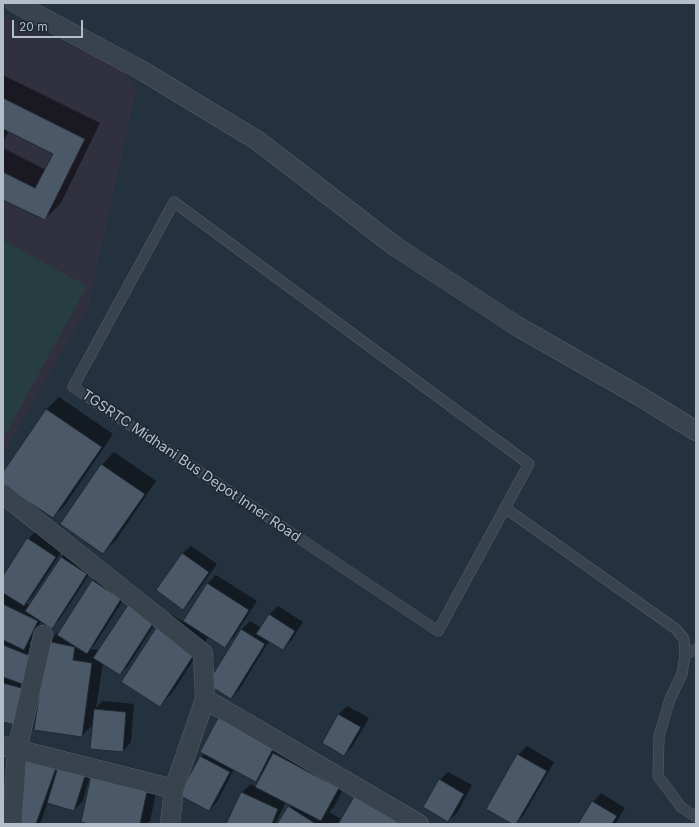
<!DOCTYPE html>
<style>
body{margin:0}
#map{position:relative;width:699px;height:827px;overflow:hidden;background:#24313e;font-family:Inter,sans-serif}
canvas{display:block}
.frame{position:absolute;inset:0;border:4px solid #b4bec9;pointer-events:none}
.scale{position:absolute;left:12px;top:20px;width:71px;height:18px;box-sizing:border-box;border:2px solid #b4bec9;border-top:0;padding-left:5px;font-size:12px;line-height:14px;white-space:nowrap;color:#b4bec9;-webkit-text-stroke:3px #1d2833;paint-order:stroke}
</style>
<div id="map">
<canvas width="699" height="827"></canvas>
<div class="frame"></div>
<div class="scale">20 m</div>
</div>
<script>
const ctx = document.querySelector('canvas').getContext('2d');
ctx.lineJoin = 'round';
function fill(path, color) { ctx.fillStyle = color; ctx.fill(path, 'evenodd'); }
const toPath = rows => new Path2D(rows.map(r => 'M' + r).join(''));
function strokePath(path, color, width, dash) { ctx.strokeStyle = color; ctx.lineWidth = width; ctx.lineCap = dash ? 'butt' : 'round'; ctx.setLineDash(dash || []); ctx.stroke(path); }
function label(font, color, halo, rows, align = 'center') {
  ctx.font = font + ' Inter,sans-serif'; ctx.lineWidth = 3.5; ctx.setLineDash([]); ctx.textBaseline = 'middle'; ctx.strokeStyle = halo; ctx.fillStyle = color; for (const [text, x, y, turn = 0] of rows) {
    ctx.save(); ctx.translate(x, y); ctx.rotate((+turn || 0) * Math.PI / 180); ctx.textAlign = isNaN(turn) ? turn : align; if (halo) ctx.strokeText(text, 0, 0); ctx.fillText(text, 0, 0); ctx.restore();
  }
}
fill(toPath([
 [3,16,121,68,137,89,88,308,3,455]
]), '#31303f');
fill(toPath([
 [5,241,87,286,3,439,3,244]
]), '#263e3f');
fill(toPath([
 [3,75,100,123,61,203,45,219,3,199,3,148,46,170,54,154,9,131,3,142],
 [59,397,113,434,65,505,53,517,3,484,3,474,47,409],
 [114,452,156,481,116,540,103,552,102,465],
 [37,530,64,548,32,597,26,603,30,605,61,557,70,549,95,565,60,619,52,628,41,621,32,640,29,644,41,649,37,682,3,721,3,578,28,539],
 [191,546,217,564,191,600,183,608,182,554],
 [101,573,129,591,95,644,90,649,99,650,162,613,128,666,120,674,103,663,96,708,103,701,134,704,131,742,123,751,94,724,81,736,48,642,61,629,93,581],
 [216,575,257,601,233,638,224,646,209,636,172,693,160,705,158,626,171,614,183,622,208,583],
 [278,606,303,622,291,641,283,649,269,641,239,690,231,698,241,630,250,621,261,628,269,615],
 [347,706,369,718,352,747,344,755,323,743,339,714],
 [228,710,282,738,274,753,287,741,351,775,333,808,329,812,342,820,406,811,398,824,278,824,291,805,286,802,275,824,227,824,242,792,251,784,256,787,264,772,255,780,234,769,217,802,209,810,201,757,205,753,219,719],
 [527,746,554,762,523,816,514,824,487,808,518,755],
 [24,755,92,767,83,801,74,810,48,802,40,824,16,824],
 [104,763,160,775,150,821,147,824,92,824],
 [448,772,472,785,457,813,448,821,440,780],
 [601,793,625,808,615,824,579,824,593,802]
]), '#0007');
const building = toPath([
 [3,98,85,139,45,220,3,200,3,172,35,188,53,154,3,129,3,98],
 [46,409,102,447,53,518,3,485,3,472,46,409],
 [101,464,145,494,103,554,60,524,101,464],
 [27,538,56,557,24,606,3,593,3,576,27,538],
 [182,553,209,572,183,610,156,590,182,553],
 [61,557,87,574,52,629,25,611,61,557],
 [92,580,121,599,87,654,57,635,92,580],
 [207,583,249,610,225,648,183,621,207,583],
 [3,604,38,621,24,650,3,640,3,604],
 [128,605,154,622,120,675,93,658,128,605],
 [269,614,295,631,283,650,256,634,269,614],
 [158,625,197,650,160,707,121,682,158,625],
 [241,629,265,644,231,699,207,684,241,629],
 [47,641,75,647,73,660,92,663,82,737,34,730,47,641],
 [3,645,33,657,22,684,3,677,3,645],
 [3,683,29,690,19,726,3,722,3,683],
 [94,709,126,712,123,752,90,749,94,709],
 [338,714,361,727,344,756,322,743,338,714],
 [218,718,274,747,256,782,200,752,218,718],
 [273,753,339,788,321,821,255,787,273,753],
 [23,754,56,768,36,824,15,824,23,754],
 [517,754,547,771,516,824,512,824,486,809,517,754],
 [200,756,230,772,209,811,179,795,200,756],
 [58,767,85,776,74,811,47,803,58,767],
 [91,775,148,787,140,824,89,824,81,822,91,775],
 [439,779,464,794,448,822,423,807,439,779],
 [241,792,278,809,272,824,226,824,241,792],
 [355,795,398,820,396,824,338,824,355,795],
 [592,801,617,816,612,824,578,824,592,801],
 [288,806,316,824,277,824,288,806]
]);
fill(building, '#4a5867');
strokePath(building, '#1f2a35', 1);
const service = toPath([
 [174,202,529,464,438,631,73,387,174,202],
 [505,508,676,629,684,639,685,655,682,674,670,699,659,736,658,776,681,807,696,817],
 [685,655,696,649]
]);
const minor = toPath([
 [15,3,141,70,258,141,396,247,517,326,641,397,696,431],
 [3,494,203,653,205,699,174,789,170,824],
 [205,699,419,824],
 [3,746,174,789],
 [12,824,17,750,43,635]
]);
strokePath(service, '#56616c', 11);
strokePath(minor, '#56616c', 20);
strokePath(service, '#38434e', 10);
strokePath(minor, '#38434e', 19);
label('14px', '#b4bec9', '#1d2833', [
 ["TGSRTC Midhani Bus Depot Inner Road",191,466,34]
]);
</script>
